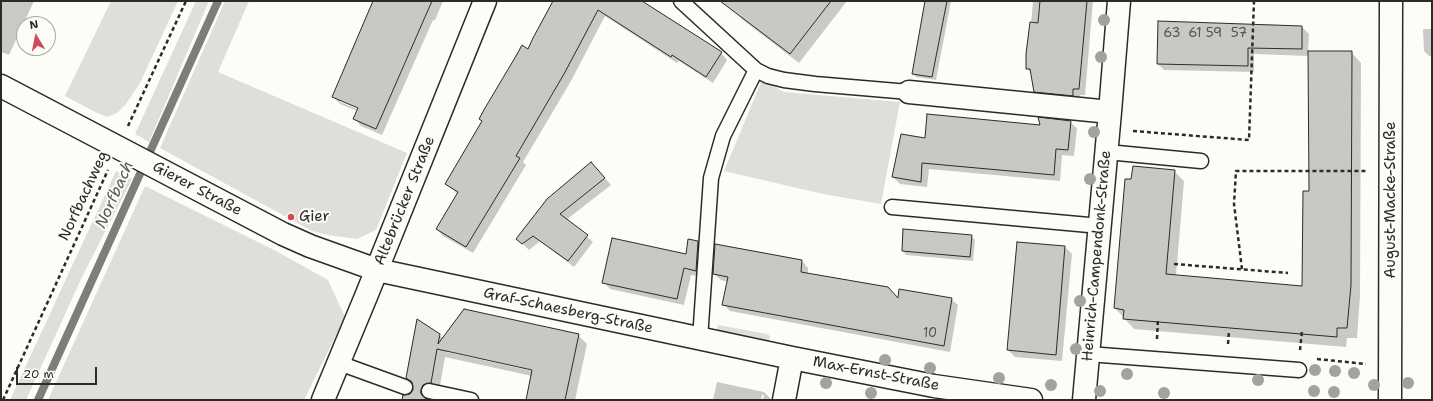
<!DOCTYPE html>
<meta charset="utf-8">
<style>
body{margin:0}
#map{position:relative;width:1433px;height:401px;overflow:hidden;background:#fdfcf7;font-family:"Shantell Sans",sans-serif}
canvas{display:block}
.frame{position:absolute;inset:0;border:2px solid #2b2b2b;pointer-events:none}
.north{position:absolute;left:16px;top:16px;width:40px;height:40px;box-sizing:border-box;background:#fdfcf7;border:1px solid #a9a8a5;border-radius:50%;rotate:350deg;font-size:11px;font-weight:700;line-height:16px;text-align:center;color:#2b2b2b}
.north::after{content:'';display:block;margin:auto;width:14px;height:18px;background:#d1495b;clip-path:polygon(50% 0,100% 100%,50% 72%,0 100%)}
.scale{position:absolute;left:16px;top:367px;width:81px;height:18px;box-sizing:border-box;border:2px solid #2b2b2b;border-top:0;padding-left:5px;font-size:12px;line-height:14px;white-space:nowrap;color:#2b2b2b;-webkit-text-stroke:3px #fdfcf7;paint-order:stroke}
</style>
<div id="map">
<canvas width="1433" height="401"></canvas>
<div class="frame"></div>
<div class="north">N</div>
<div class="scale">20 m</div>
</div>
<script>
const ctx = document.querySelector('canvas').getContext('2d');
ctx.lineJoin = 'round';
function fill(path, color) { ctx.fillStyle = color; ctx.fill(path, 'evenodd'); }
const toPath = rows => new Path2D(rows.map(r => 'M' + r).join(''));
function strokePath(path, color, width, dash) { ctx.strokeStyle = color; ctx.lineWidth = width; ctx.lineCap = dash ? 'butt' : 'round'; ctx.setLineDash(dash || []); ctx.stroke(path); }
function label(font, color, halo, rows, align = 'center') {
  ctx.font = font + ' "Shantell Sans",sans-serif'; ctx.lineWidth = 4; ctx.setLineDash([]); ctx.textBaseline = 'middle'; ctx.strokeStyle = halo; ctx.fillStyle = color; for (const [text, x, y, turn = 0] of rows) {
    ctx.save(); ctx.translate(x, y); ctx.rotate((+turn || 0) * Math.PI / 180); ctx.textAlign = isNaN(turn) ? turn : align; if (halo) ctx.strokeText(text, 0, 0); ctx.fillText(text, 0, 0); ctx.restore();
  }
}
fill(toPath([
 [111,1,178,1,140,83,126,104,117,113,107,117,97,113,65,96],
 [196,1,209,1,149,142,135,134],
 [225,1,249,1,218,72,407,153,376,230,357,239,328,235,312,231,160,148],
 [762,80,784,92,900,102,881,204,823,194,724,171],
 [116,171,132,179,81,279,26,400,10,400],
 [145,186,276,251,328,280,345,317,304,400,48,400],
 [718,325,767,334,770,336,768,345,716,335]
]), '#dfdeda');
fill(toPath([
 [1,1,34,1,9,55,1,52],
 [374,1,443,1,435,20,433,20,382,135,361,126,355,119,358,111,340,104,334,97],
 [340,99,363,109,362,111,340,102],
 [553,1,640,1,721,53,727,60,713,83,679,61,677,63,605,16,571,81,523,162,526,165,473,253,443,236,437,229,458,194,446,184,529,50],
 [741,1,847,1,799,63,743,20,734,10],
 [926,1,951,1,936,80,916,77,913,73],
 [1033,1,1093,1,1085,95,1080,95,1079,102,1041,98,1035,91,1032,73,1027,69],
 [1159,22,1302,27,1309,34,1308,52,1351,52,1361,63,1360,296,1357,338,1347,338,1346,347,1134,329,1115,308,1132,180,1174,171,1184,181,1176,276,1303,287,1310,192,1309,56,1254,54,1254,72,1164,70,1158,64],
 [1423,29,1432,29,1432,56,1429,56,1424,51],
 [1070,122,1077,128,1074,156,1062,155,1060,181,929,169,927,187,900,184,893,177,926,139],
 [597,169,611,185,566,220,593,242,574,267,540,241,529,250,518,239],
 [971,236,975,240,973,261,906,255,903,251],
 [698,242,705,249,703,277,691,275,684,305,610,289,604,282,686,256],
 [1065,247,1072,254,1062,361,1015,357,1008,350],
 [802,261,808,268,808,274,899,299,951,299,958,305,950,352,730,311,724,305,728,282,721,280,714,274],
 [439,335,443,338,578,335,587,344,575,400,527,400,532,376,445,357,439,391,432,393,429,400,403,400,411,395,414,390,413,384,408,378],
 [448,351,537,370,537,372,446,352],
 [717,382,764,392,770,398,770,400,763,400,764,395,762,395,761,400,713,400]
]), '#0003');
strokePath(toPath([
 [38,400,218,1]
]), '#7e7d7b', 8);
const building = toPath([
 [373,1,432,1,376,129,353,119,358,108,332,97,373,1],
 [553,1,642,1,722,52,706,77,672,55,671,57,598,10,564,74,516,156,520,158,466,247,436,229,458,192,445,184,482,121,479,119,485,108,516,56,522,45,528,49,533,38,553,1],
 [720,1,831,1,790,54,720,1],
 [925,1,947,1,932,77,912,74,925,1],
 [1040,1,1087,1,1079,89,1073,89,1073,96,1034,92,1030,69,1026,69,1026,54,1030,22,1038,23,1040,1],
 [1158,21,1302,26,1302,49,1248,48,1248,66,1157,64,1158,21],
 [1308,51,1352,51,1351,285,1347,328,1337,328,1337,337,1123,319,1124,310,1114,308,1125,179,1131,179,1133,166,1175,170,1166,274,1302,286,1303,191,1309,191,1308,51],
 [927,114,1040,125,1038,117,1071,121,1068,150,1056,149,1054,175,922,163,921,182,892,177,901,134,925,138,927,114],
 [591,162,605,178,560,214,588,235,568,261,533,236,522,244,516,239,547,199,591,162],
 [903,229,972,235,970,257,902,251,903,229],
 [612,238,686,254,688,239,698,241,696,271,684,268,677,299,602,283,612,238],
 [1017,242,1065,246,1056,355,1007,350,1017,242],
 [715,244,802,260,801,272,888,287,898,298,899,289,952,298,944,346,722,305,728,277,713,274,715,244],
 [464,309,579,334,565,400,526,400,532,370,437,349,431,383,423,385,421,390,421,394,427,400,402,400,403,395,410,394,413,390,412,382,406,378,417,319,440,334,438,344,464,309]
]);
fill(building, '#c9c8c4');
strokePath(building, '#2b2b2b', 1);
const lane = toPath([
 [681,1,756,70,768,76,784,80,815,84,909,92],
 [1107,152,1201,161],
 [892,207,1100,226],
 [700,339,711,178,723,136,756,70],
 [1088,354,1299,370],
 [339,363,405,387],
 [429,391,471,400]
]);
const street = toPath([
 [1,86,283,234,310,246,377,270,792,358,934,386,1031,400],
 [909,92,1110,112],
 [323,400,367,294,485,1],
 [784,400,792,358],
 [1084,400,1110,112,1119,1],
 [1390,400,1391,1]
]);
strokePath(lane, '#2b2b2b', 17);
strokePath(street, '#2b2b2b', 25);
strokePath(toPath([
 [128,126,186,1],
 [1133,131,1249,140,1254,1],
 [1174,264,1288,273],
 [1242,269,1234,204,1236,171,1367,171],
 [1157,339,1158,318],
 [1228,344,1229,331],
 [1300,350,1302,331],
 [1317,359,1366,364],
 [3,400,108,170]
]), '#2b2b2b', 2.5, [4, 3]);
strokePath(lane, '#fdfcf7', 14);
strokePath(street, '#fdfcf7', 22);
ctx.fillStyle = '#a2a29f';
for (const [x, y] of [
 [1104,20],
 [1101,57],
 [1094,132],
 [1090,179],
 [1080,301],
 [1076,349],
 [885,360],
 [930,368],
 [1315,370],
 [1335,371],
 [1354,373],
 [1127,374],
 [999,378],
 [1258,380],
 [826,383],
 [1408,383],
 [1051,385],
 [1374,385],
 [1100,391],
 [1314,391],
 [1334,392],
 [871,393],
 [1164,393]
]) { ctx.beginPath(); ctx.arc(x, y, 6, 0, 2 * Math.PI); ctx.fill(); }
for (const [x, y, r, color] of [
 [291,217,4,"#d1495b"]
]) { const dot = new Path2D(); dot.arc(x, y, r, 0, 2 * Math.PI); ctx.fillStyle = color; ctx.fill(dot); strokePath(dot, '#fdfcf7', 1.5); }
label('13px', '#525251', null, [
 ["63",1172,34],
 ["61",1195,34],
 ["59",1214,34],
 ["57",1239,34],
 ["10",930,334]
]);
label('15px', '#2b2b2b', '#fdfcf7', [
 ["Gierer Straße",197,189,28],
 ["Norfbachweg",84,196,-65],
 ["August-Macke-Straße",1391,200,-90],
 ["Altebrücker Straße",405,201,-68],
 ["Heinrich-Campendonk-Straße",1097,256,-85],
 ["Graf-Schaesberg-Straße",568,311,12],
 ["Max-Ernst-Straße",876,374,11]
]);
label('15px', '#2b2b2b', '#fdfcf7', [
 ["Gier",299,217]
], 'left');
label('italic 16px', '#5b5b5a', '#fdfcf7', [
 ["Norfbach",115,195,-66]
]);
</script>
